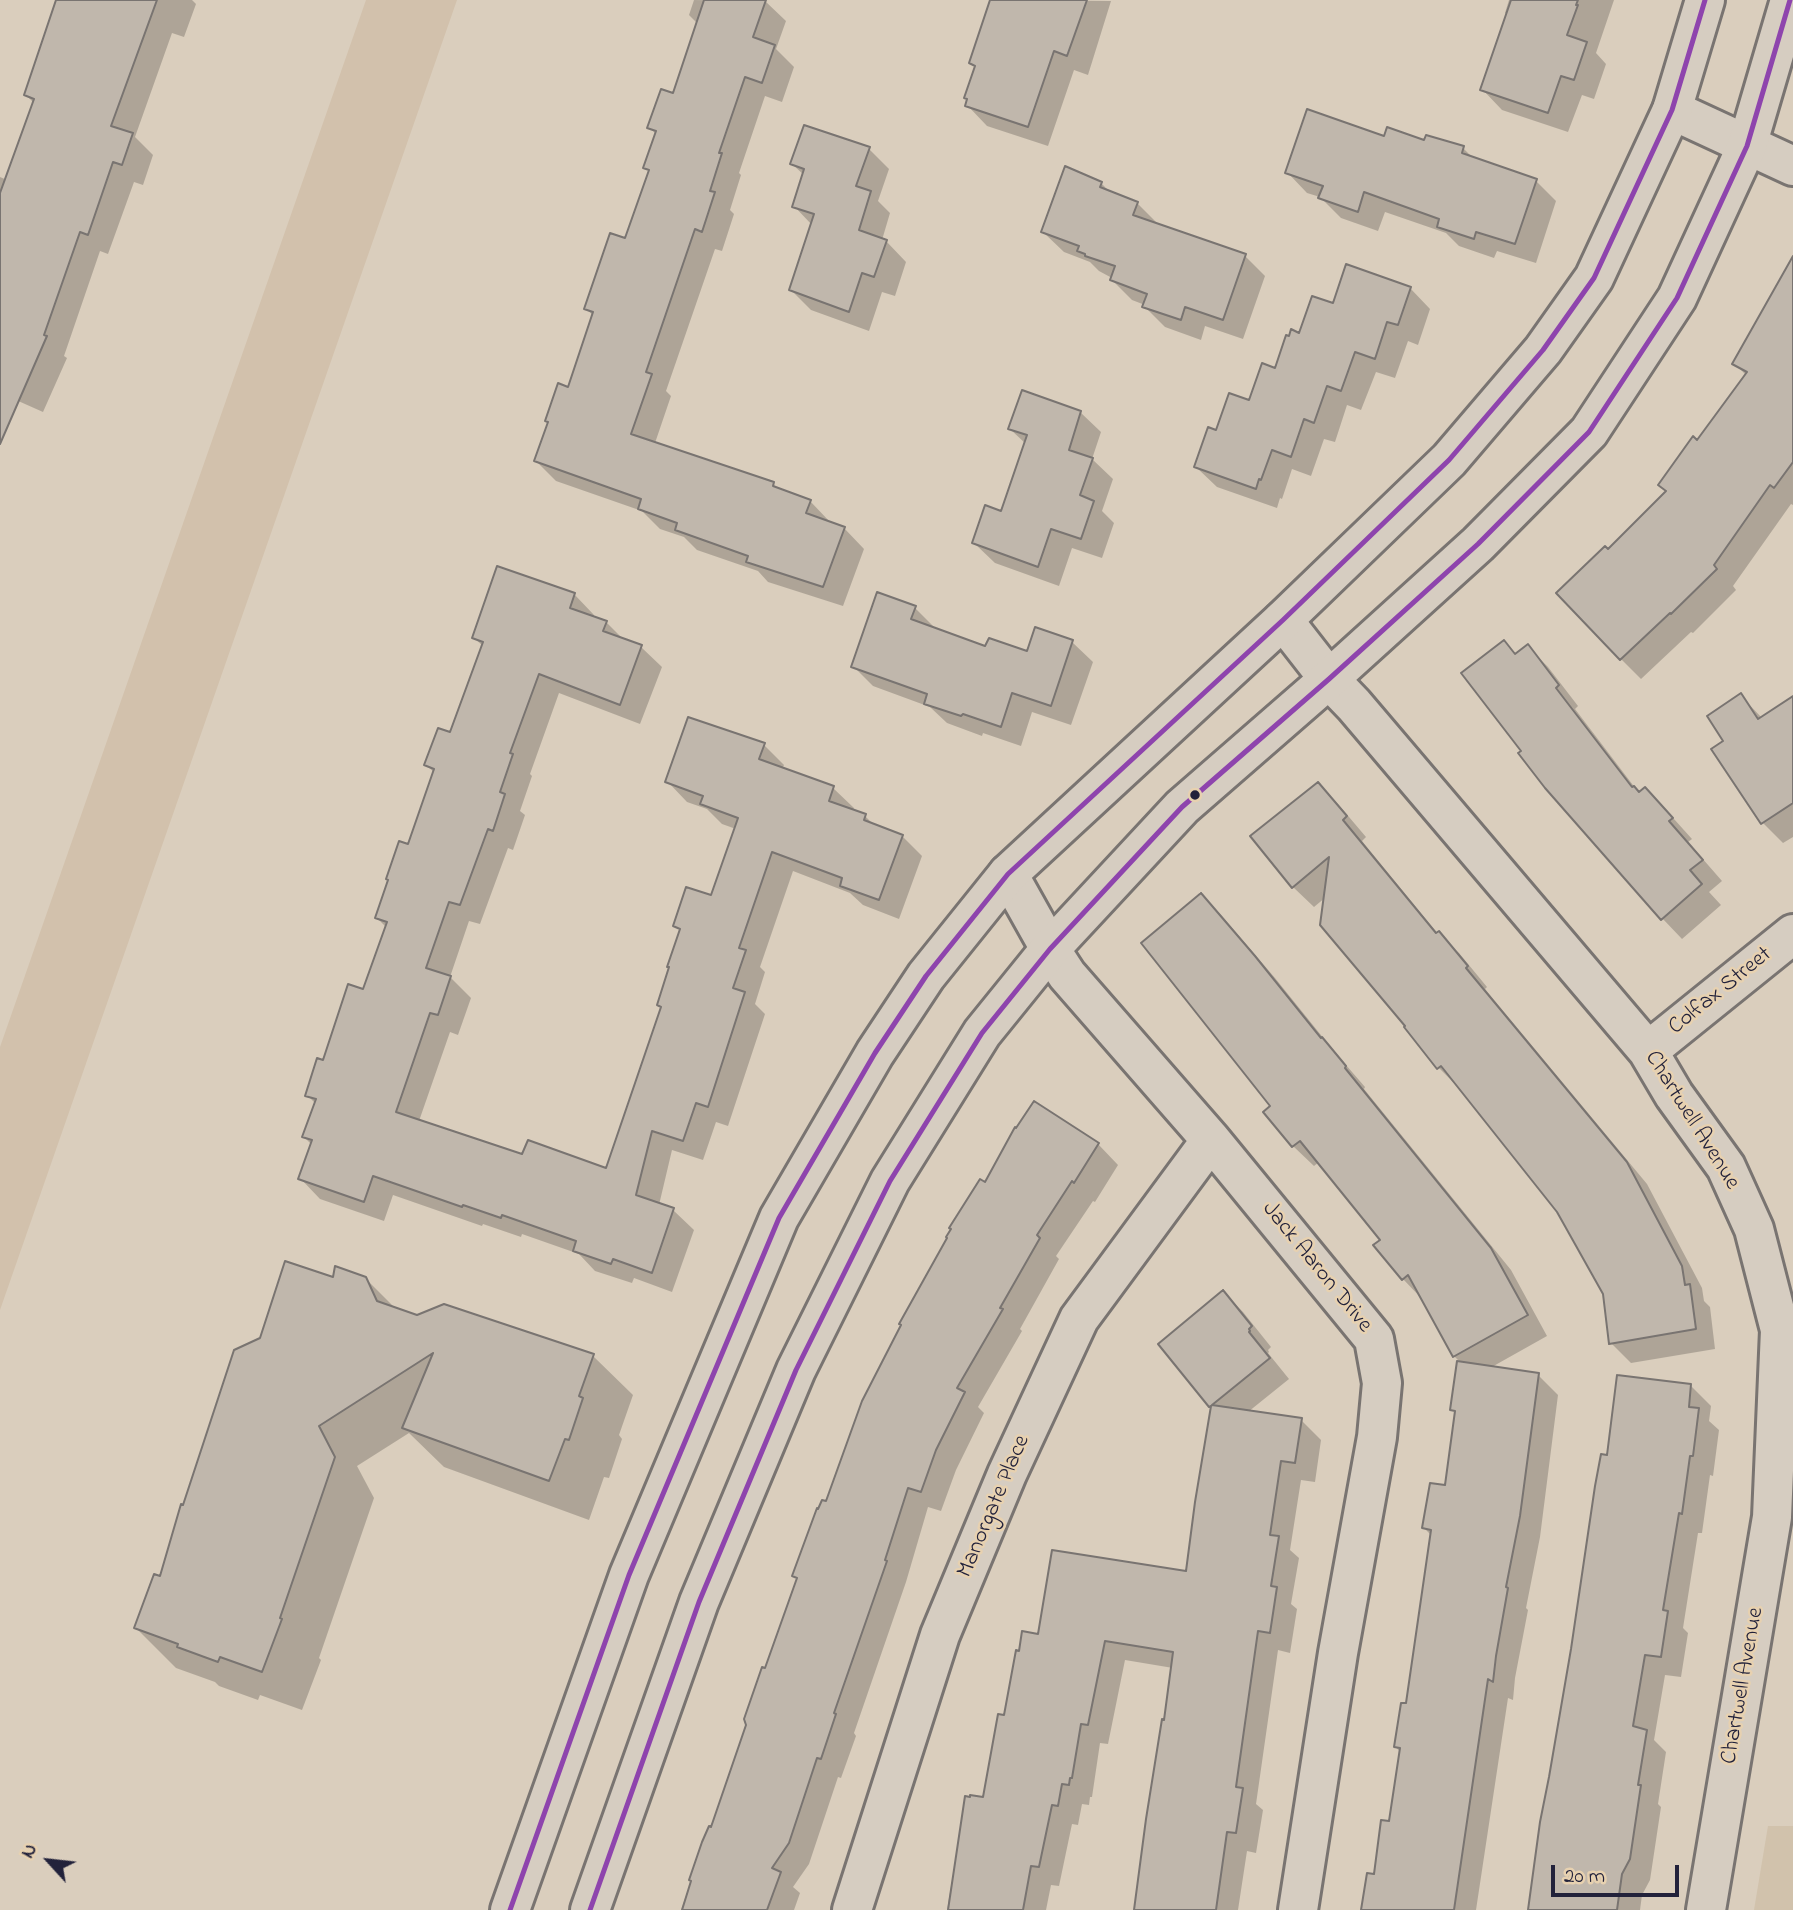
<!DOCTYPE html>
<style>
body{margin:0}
#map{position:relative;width:1793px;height:1910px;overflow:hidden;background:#dacebd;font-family:"Indie Flower",sans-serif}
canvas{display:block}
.north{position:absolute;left:14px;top:1826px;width:70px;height:70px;-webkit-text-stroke:5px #e7d1b0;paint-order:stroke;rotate:297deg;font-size:19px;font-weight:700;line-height:28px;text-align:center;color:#22223b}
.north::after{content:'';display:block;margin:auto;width:24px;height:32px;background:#22223b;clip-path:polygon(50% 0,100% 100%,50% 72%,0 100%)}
.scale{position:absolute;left:1551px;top:1865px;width:128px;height:32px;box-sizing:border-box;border:4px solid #22223b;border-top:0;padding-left:9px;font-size:21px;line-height:24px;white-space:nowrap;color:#22223b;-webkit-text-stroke:5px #e7d1b0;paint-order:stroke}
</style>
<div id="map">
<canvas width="1793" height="1910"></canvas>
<div class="north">N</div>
<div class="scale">20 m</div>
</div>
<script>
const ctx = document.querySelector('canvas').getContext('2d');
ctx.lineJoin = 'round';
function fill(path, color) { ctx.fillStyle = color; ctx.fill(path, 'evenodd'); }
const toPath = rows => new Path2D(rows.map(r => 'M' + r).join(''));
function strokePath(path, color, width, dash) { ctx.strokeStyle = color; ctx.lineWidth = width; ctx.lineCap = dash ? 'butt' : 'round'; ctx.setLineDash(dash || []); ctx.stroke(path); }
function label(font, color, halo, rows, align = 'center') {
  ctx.font = font + ' "Indie Flower",sans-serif'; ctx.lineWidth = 5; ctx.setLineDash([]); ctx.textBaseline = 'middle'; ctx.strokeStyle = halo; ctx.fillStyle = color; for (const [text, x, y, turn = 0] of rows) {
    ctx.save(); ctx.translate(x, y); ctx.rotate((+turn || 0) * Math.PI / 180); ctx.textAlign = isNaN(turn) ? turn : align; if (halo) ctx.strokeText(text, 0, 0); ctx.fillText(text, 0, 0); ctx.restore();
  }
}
fill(toPath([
 [366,0,457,0,0,1310,0,1047]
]), '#d2c1ac');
fill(toPath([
 [1768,1826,1793,1826,1793,1910,1754,1910]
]), '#d1c2ac');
fill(toPath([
 [58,0,192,0,196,4,184,37,172,33,135,137,153,155,143,185,134,182,108,254,100,251,64,356,67,358,43,412,7,396,0,402,0,177,7,180,35,104,26,95],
 [694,0,765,1,786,21,776,49,794,67,782,102,765,96,739,173,741,175,730,210,734,214,722,251,715,249,666,391,671,396,655,443,773,484,780,491,810,501,830,522,844,528,864,549,843,606,768,582,758,571,697,550,684,537,660,529,642,511,556,481,536,461,569,389,594,316,586,309,626,240,650,172,645,168,657,135,649,127,674,95,698,24,689,15],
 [1004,0,1111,1,1088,75,1074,70,1048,146,987,126,967,105,976,68,971,63],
 [1509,0,1614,0,1596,53,1606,64,1594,99,1582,95,1568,132,1502,110,1482,89,1508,16,1505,13],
 [1385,138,1463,148,1475,160,1536,181,1556,201,1536,263,1497,251,1494,258,1459,246,1446,233,1385,212,1378,231,1341,218,1320,197,1307,193,1287,172],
 [869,149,889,169,878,201,890,213,882,240,886,241,906,262,895,296,882,292,869,331,811,310,791,290,812,225,794,206,804,175,792,164],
 [1101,183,1111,193,1137,203,1157,223,1245,256,1265,276,1243,339,1205,326,1201,340,1165,327,1144,306,1145,305,1132,300,1112,280,1112,278,1099,271,1090,262,1064,252,1043,232],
 [1793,260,1793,505,1791,504,1733,586,1736,590,1693,633,1691,632,1641,679,1621,659,1608,551,1667,492,1697,442,1747,376,1734,363],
 [1410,288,1430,309,1418,345,1408,341,1395,378,1376,372,1361,410,1347,405,1335,442,1324,439,1311,476,1292,469,1282,499,1280,498,1277,508,1217,487,1196,467,1217,433,1250,402,1276,370,1300,335,1334,305],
 [1080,412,1101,432,1092,459,1113,479,1102,511,1114,523,1102,558,1072,548,1059,586,995,563,974,543,1002,513,1026,444,1010,429],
 [574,594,594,615,593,618,606,622,624,640,641,647,662,667,640,724,559,693,530,774,532,776,520,811,525,815,513,850,508,848,480,924,469,921,450,977,471,998,458,1035,450,1032,419,1121,523,1156,607,1170,662,1009,659,1005,681,931,675,926,712,897,736,829,722,824,707,809,687,802,667,781,764,745,784,765,782,769,833,788,854,808,853,811,865,816,876,827,902,836,922,856,899,919,863,905,850,893,793,871,760,967,765,972,755,1004,765,1014,728,1126,716,1122,703,1160,672,1150,659,1205,673,1210,694,1230,672,1292,634,1278,632,1283,595,1271,579,1254,522,1234,521,1237,483,1224,482,1226,393,1195,384,1221,320,1199,300,1178,312,1145,304,1137,316,1104,307,1095,365,992,387,928,377,918,409,847,435,773,426,765,451,734,483,646,474,638],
 [915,608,935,628,987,648,1028,653,1072,642,1093,662,1071,725,1032,712,1021,746,983,733,982,736,947,723,930,707,873,686,853,666],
 [1504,642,1517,655,1528,647,1548,667,1578,706,1575,709,1639,793,1645,789,1665,809,1692,839,1688,842,1722,881,1709,892,1721,905,1682,939,1662,918,1524,752],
 [1740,695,1762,718,1793,698,1793,837,1783,843,1763,823,1713,749,1725,741],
 [1318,784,1338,804,1366,837,1362,841,1438,934,1459,953,1487,987,1485,989,1647,1184,1702,1288,1704,1301,1710,1307,1715,1349,1631,1363,1611,1343,1604,1293,1558,1211,1459,1088,1438,1067,1326,897,1314,907,1293,887,1252,836],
 [1201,895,1222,916,1275,978,1333,1050,1365,1087,1364,1089,1511,1270,1547,1336,1490,1368,1538,1375,1558,1395,1540,1537,1526,1608,1528,1610,1515,1678,1513,1700,1508,1698,1476,1910,1363,1910,1391,1823,1401,1752,1395,1747,1407,1705,1432,1536,1424,1528,1446,1487,1457,1414,1452,1409,1459,1361,1454,1356,1423,1300,1403,1279,1376,1246,1382,1240,1319,1162,1314,1166,1293,1146,1266,1112,1272,1106],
 [1035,1103,1098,1144,1118,1165,1095,1202,1093,1201,1056,1256,1059,1259,1020,1329,1022,1331,978,1407,984,1413,956,1470,941,1511,928,1507,906,1582,854,1733,856,1736,841,1778,838,1777,809,1864,793,1887,800,1893,794,1910,681,1910,704,1843,712,1829,798,1580,794,1576,827,1503,986,1184],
 [365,1278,396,1309,417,1317,593,1356,633,1395,619,1435,622,1439,609,1478,604,1477,589,1520,444,1467,409,1433,357,1466,374,1498,319,1658,321,1660,302,1710,260,1695,258,1700,219,1686,215,1682,176,1668,136,1628,161,1578,184,1507,262,1339,334,1280],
 [1223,1292,1243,1312,1271,1347,1268,1350,1269,1352,1268,1353,1289,1379,1248,1412,1301,1420,1321,1440,1315,1482,1301,1480,1290,1550,1299,1558,1291,1604,1297,1609,1290,1653,1278,1650,1256,1804,1263,1810,1256,1853,1247,1851,1238,1910,1135,1910,1173,1668,1125,1660,1108,1744,1100,1743,1092,1797,1090,1797,1089,1805,1082,1804,1078,1825,1072,1824,1059,1886,1051,1885,1046,1910,947,1910,952,1880,955,1880,985,1799,1005,1717,1040,1636,1187,1573,1212,1408,1160,1344],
 [1691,1386,1711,1406,1709,1421,1719,1430,1713,1476,1710,1475,1702,1533,1698,1533,1683,1628,1688,1633,1681,1677,1665,1675,1654,1740,1666,1752,1658,1804,1661,1807,1650,1880,1642,1895,1640,1910,1528,1910,1609,1457]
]), '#0003');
const building = toPath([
 [56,0,157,0,111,126,133,133,122,165,113,162,88,235,80,232,44,335,47,336,0,444,0,193,34,99,24,95,56,0],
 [704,0,766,0,753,37,775,45,762,83,745,77,719,153,722,153,710,191,715,192,702,232,695,229,646,372,652,374,631,434,774,482,773,486,811,500,806,513,845,527,823,587,746,562,748,556,675,530,677,523,638,509,641,499,534,461,548,422,545,421,558,383,568,387,593,312,584,309,610,233,625,238,649,170,643,168,656,131,647,128,661,89,673,93,704,0],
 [990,0,1087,0,1067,56,1054,51,1028,127,965,106,967,99,964,98,975,66,969,63,990,0],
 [1511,0,1578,0,1576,5,1578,5,1567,35,1587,42,1574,80,1561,76,1548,113,1480,90,1511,0],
 [1307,109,1384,136,1387,127,1424,140,1426,135,1464,146,1462,153,1537,179,1515,244,1476,232,1474,239,1437,227,1439,219,1364,192,1358,212,1318,198,1323,186,1285,173,1307,109],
 [804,125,870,147,856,186,871,191,859,230,887,240,874,277,862,273,849,312,789,290,814,214,792,207,804,169,790,164,804,125],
 [1065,166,1102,182,1100,187,1138,202,1133,215,1246,254,1223,320,1185,307,1181,320,1142,307,1147,294,1110,280,1115,266,1085,256,1085,254,1077,251,1079,246,1041,232,1065,166],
 [1793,256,1793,462,1774,488,1770,485,1714,565,1717,569,1671,614,1670,613,1620,660,1556,593,1605,546,1608,549,1666,491,1658,485,1693,436,1697,440,1747,372,1732,364,1793,256],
 [1346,264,1411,287,1398,325,1387,322,1375,359,1355,352,1341,391,1327,386,1314,423,1304,419,1291,457,1272,450,1261,480,1259,479,1256,489,1194,467,1208,427,1216,430,1229,393,1249,400,1262,363,1275,368,1286,335,1289,336,1291,329,1299,333,1312,296,1333,303,1346,264],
 [1022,390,1081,411,1069,450,1093,458,1080,495,1094,501,1081,539,1051,529,1038,567,972,543,985,505,1001,511,1027,435,1008,429,1022,390],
 [497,566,575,593,570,608,607,621,603,631,642,645,620,705,539,674,510,753,513,754,500,792,505,794,493,831,488,829,460,905,449,902,426,968,451,976,438,1015,430,1013,396,1112,522,1154,528,1140,606,1168,661,1007,657,1005,669,967,667,967,680,929,673,926,686,887,711,895,738,818,700,804,703,796,665,782,688,717,765,743,759,759,834,786,829,801,866,814,864,820,903,835,879,900,840,886,842,878,772,852,739,948,746,950,733,988,745,992,708,1107,696,1103,683,1141,652,1131,636,1195,674,1208,652,1273,613,1259,611,1264,573,1251,576,1241,502,1215,501,1218,463,1205,462,1207,373,1176,364,1202,298,1179,312,1140,302,1137,316,1099,305,1096,317,1058,323,1060,348,984,363,989,387,922,375,918,388,880,386,879,399,841,408,844,434,769,424,765,438,728,450,732,483,642,472,638,497,566],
 [877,592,916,606,911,619,985,646,989,638,1027,651,1035,627,1073,640,1051,706,1012,693,1001,727,963,714,961,716,924,704,927,694,851,667,877,592],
 [1504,640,1515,654,1528,644,1559,685,1556,688,1632,787,1634,786,1639,792,1645,787,1673,818,1669,821,1703,860,1690,870,1702,884,1661,920,1545,788,1518,753,1521,751,1461,673,1504,640],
 [1741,693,1758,719,1793,696,1793,803,1761,824,1711,749,1723,741,1707,716,1741,693],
 [1318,782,1347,816,1343,820,1436,933,1439,931,1468,966,1466,968,1627,1162,1682,1266,1685,1285,1690,1284,1696,1329,1609,1344,1603,1294,1557,1212,1441,1066,1437,1069,1404,1027,1405,1026,1320,925,1329,857,1292,888,1250,836,1318,782],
 [1201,893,1255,956,1321,1038,1322,1037,1346,1066,1345,1068,1491,1248,1528,1315,1453,1357,1408,1275,1402,1280,1373,1245,1380,1240,1300,1141,1292,1147,1263,1112,1270,1106,1141,943,1201,893],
 [1034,1101,1099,1143,1074,1183,1072,1181,1037,1235,1040,1238,1000,1308,1003,1309,957,1388,965,1392,936,1450,921,1492,908,1488,885,1560,887,1561,834,1713,836,1714,821,1759,817,1758,789,1843,772,1868,781,1872,767,1910,682,1910,691,1881,689,1880,702,1842,709,1826,711,1827,746,1725,744,1719,762,1667,765,1668,797,1578,792,1576,817,1508,818,1509,822,1500,826,1501,862,1401,901,1325,899,1324,947,1238,946,1237,951,1229,949,1228,980,1179,985,1182,1015,1127,1016,1128,1034,1101],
 [285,1261,333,1277,335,1266,366,1277,377,1301,417,1315,444,1304,594,1354,579,1396,583,1398,569,1440,565,1439,549,1481,402,1428,433,1353,319,1426,335,1457,280,1618,282,1619,262,1672,220,1657,218,1662,177,1647,178,1644,134,1628,154,1574,160,1576,181,1504,183,1505,234,1350,260,1338,285,1261],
 [1223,1290,1252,1326,1249,1329,1250,1331,1249,1332,1270,1358,1212,1405,1302,1418,1295,1463,1281,1461,1270,1535,1279,1536,1271,1586,1277,1587,1270,1633,1258,1631,1236,1787,1243,1788,1236,1833,1227,1832,1216,1910,1134,1910,1146,1819,1162,1719,1164,1720,1173,1652,1105,1641,1088,1725,1081,1724,1072,1778,1070,1778,1069,1785,1062,1784,1058,1806,1052,1805,1039,1867,1031,1866,1023,1910,948,1910,965,1796,970,1797,970,1795,983,1797,998,1714,1004,1715,1016,1650,1019,1651,1022,1631,1038,1634,1052,1550,1186,1571,1195,1502,1211,1406,1209,1407,1158,1344,1223,1290],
 [1457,1361,1539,1373,1520,1516,1506,1587,1508,1588,1496,1656,1493,1682,1488,1679,1454,1910,1361,1910,1367,1873,1374,1874,1381,1820,1389,1821,1400,1748,1394,1747,1401,1703,1406,1703,1431,1530,1422,1528,1430,1483,1445,1485,1455,1411,1450,1410,1457,1361],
 [1617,1375,1691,1384,1689,1407,1699,1408,1693,1456,1690,1456,1682,1514,1679,1513,1663,1610,1668,1611,1661,1657,1645,1655,1633,1726,1647,1730,1638,1785,1641,1785,1630,1859,1622,1874,1617,1910,1528,1910,1540,1822,1549,1777,1571,1649,1595,1486,1601,1454,1607,1455,1617,1375]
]);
fill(building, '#c0b7ac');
strokePath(building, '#797471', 2);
const minor = toPath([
 [1672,110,1793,166],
 [1283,620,1329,679,1354,705,1648,1051,1674,1095,1726,1167,1754,1229,1780,1330,1772,1517,1706,1910],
 [1008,874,1050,949,1067,975,1211,1140,1374,1339,1382,1383,1377,1437,1338,1653,1298,1910],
 [1648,1051,1793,934],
 [852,1910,940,1635,1007,1474,1079,1319,1211,1140]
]);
const tertiary = toPath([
 [510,1910,629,1575,779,1218,875,1053,926,976,1008,874,1283,620,1449,460,1543,350,1594,278,1672,110,1705,0],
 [590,1910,699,1602,796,1370,890,1181,982,1033,1050,949,1182,807,1329,679,1478,544,1589,432,1677,298,1747,146,1790,0]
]);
strokePath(minor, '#797471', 44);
strokePath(tertiary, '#797471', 44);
strokePath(minor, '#d6cdc1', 38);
strokePath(tertiary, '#d6cdc1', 38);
strokePath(toPath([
 [510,1910,629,1575,779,1218,875,1053,926,976,1008,874,1283,620,1449,460,1543,350,1594,278,1672,110,1705,0],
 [590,1910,699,1602,796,1370,890,1181,982,1033,1050,949,1182,807,1329,679,1478,544,1589,432,1677,298,1747,146,1790,0]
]), '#8e44ad', 5);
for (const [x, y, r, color] of [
 [1195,795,6,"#22223b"]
]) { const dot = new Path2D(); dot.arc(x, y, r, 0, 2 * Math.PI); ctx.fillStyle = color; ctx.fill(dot); strokePath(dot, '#e7d1b0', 2.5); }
label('23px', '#22223b', '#e7d1b0', [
 ["Colfax Street",1721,992,-39],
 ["Chartwell Avenue",1691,1121,58],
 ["Jack Aaron Drive",1316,1268,51],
 ["Manorgate Place",995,1507,-67],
 ["Chartwell Avenue",1744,1686,-80]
]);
</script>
